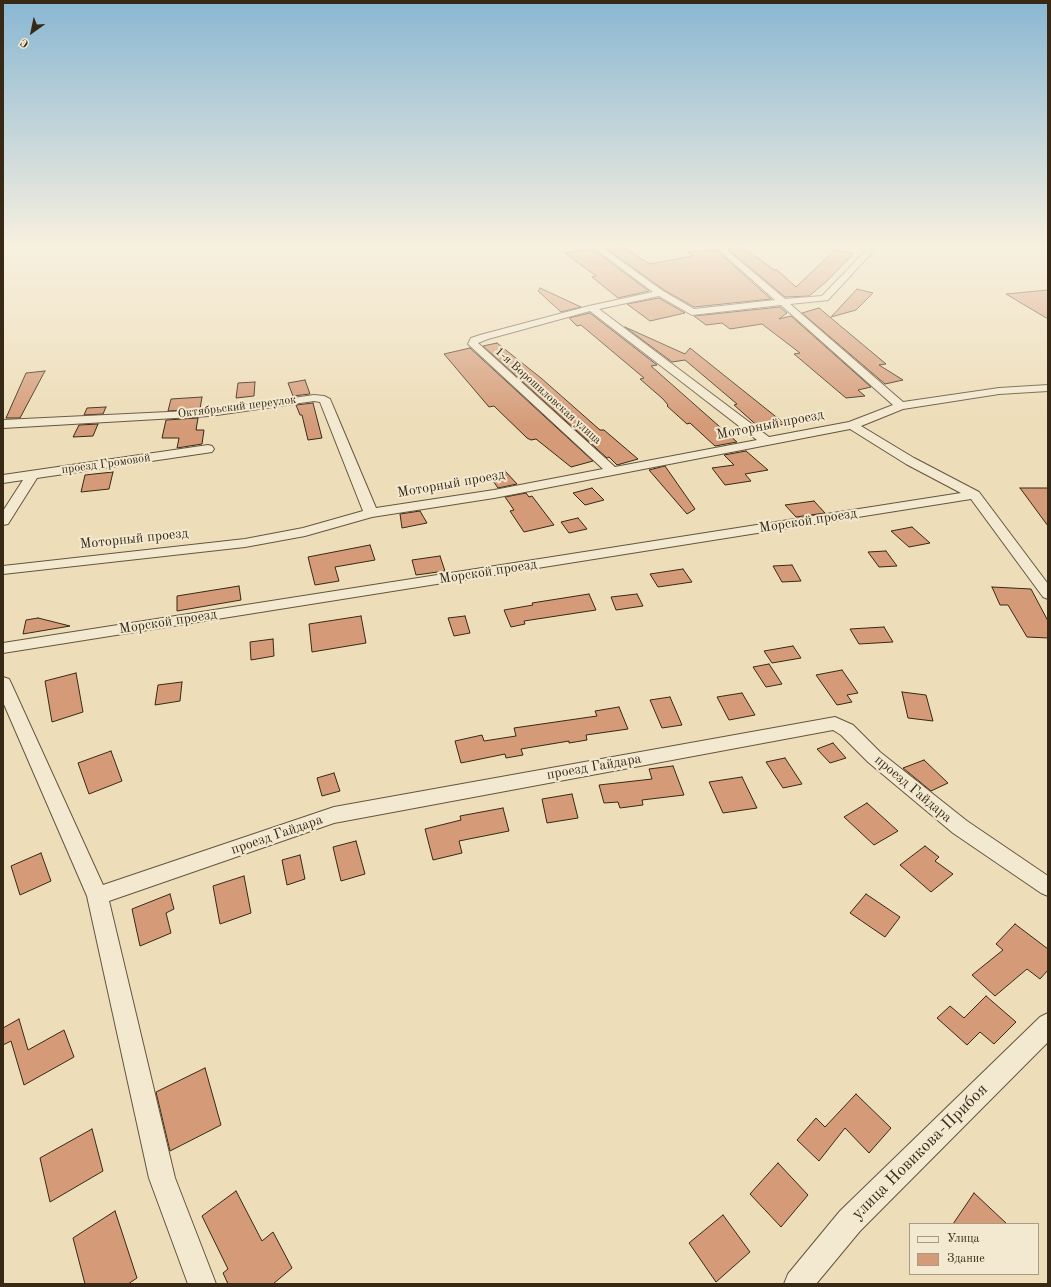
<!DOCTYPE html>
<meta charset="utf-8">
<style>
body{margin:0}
#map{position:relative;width:1051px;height:1287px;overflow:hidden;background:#edddb8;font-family:"Old Standard TT",serif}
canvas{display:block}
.frame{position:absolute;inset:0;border:4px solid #372915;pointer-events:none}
.legend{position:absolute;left:909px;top:1223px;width:130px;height:52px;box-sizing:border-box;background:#f3e9d1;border:1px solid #a89c86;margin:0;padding:5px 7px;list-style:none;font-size:12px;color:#372915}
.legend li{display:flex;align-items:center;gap:8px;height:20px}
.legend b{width:20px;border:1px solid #a89c86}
.north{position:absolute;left:12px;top:12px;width:40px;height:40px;-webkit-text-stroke:3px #f3e9d1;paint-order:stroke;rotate:213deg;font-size:11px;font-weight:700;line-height:16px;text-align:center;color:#372915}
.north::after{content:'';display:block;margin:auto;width:14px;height:18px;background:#372915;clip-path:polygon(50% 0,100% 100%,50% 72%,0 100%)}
</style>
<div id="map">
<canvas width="1051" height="1287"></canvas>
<div class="frame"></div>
<ul class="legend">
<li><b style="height:5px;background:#f3e9d1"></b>Улица</li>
<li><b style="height:11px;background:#d59b79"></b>Здание</li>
</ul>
<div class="north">С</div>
</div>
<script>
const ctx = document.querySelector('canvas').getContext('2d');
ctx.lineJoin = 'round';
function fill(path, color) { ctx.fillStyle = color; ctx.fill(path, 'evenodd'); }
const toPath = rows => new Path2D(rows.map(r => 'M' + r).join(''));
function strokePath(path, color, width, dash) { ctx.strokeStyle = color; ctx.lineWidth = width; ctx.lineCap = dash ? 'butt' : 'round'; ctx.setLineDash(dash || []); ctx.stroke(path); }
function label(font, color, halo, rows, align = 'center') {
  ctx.font = font + ' "Old Standard TT",serif'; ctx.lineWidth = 4; ctx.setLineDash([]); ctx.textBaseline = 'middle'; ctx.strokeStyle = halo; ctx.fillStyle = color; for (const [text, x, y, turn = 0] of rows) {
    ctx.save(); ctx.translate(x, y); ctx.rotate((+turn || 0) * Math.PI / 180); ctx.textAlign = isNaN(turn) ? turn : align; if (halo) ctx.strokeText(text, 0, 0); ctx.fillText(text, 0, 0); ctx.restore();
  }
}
const building = toPath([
 [619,245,650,264,693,256,688,252,716,250,771,299,694,307,664,290,604,247,619,245],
 [743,247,774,270,777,270,796,287,835,250,853,254,826,282,809,296,785,297,728,249,743,247],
 [592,249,649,291,618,298,592,277,596,276,565,253,592,249],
 [540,288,581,307,561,312,538,291,540,288],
 [857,289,873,293,856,310,831,317,857,289],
 [1048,290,1048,319,1006,294,1048,290],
 [659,298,685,313,650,321,627,304,659,298],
 [780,307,787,313,779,319,791,316,871,387,858,390,865,396,846,398,794,354,800,353,762,324,730,329,722,323,706,325,694,316,780,307],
 [819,308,886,364,879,365,903,380,885,384,802,313,819,308],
 [590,313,657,365,651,366,737,442,715,446,690,423,687,424,667,406,668,405,663,399,640,379,644,378,581,325,577,326,569,318,590,313],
 [625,327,685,354,690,348,785,424,761,429,734,405,737,404,685,360,672,362,625,327],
 [497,343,541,378,600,430,604,430,638,459,617,465,609,457,607,458,483,346,497,343],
 [470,348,593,461,571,467,536,439,531,440,527,438,494,406,489,407,444,354,470,348],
 [45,371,20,418,6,418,26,373,45,371],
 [305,380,310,394,293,396,288,383,305,380],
 [255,382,254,396,236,398,238,383,255,382],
 [202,397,200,409,168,411,171,399,202,397],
 [313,403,322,438,308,440,302,415,300,415,296,405,313,403],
 [106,407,103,414,84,415,87,408,106,407],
 [198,418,196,430,204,430,202,444,177,448,179,438,162,438,166,420,198,418],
 [98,424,93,436,73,437,79,425,98,424],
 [746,451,768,470,745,474,751,481,725,485,712,468,734,465,724,455,746,451],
 [665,466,695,509,687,514,649,470,665,466],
 [505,471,517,484,498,488,489,475,505,471],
 [113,472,109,489,81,492,85,475,113,472],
 [592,488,604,500,585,505,573,493,592,488],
 [1020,488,1048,488,1048,526,1020,488],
 [526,493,529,497,532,496,554,525,524,532,510,511,514,510,505,497,526,493],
 [814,501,825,513,796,517,785,505,814,501],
 [420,511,427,523,402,528,400,514,420,511],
 [578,518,587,529,569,533,561,522,578,518],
 [912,527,930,543,909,547,891,531,912,527],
 [370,545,375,560,335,567,339,581,315,585,308,557,370,545],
 [886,551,897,566,879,567,868,552,886,551],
 [440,556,445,571,416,575,412,560,440,556],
 [792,565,801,581,782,582,773,566,792,565],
 [683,569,692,582,658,587,650,574,683,569],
 [239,586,241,600,177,611,177,596,239,586],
 [992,587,1031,589,1048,621,1048,638,1027,637,1008,605,1000,605,992,587],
 [589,594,596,610,524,621,525,624,511,627,504,610,533,605,532,603,589,594],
 [637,594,643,606,616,610,611,597,637,594],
 [361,616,366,643,312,652,309,624,361,616],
 [465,616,470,633,454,636,448,618,465,616],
 [38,618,70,626,23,634,26,620,38,618],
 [884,627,893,642,859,644,850,629,884,627],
 [273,639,274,656,251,660,250,642,273,639],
 [793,646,801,658,772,663,764,651,793,646],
 [769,664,782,684,766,687,753,667,769,664],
 [842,670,858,693,847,695,852,702,837,705,816,675,842,670],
 [76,673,83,712,52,722,45,681,76,673],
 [182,682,180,701,155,705,158,685,182,682],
 [902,692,926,695,933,721,908,718,902,692],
 [742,693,755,715,729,720,717,697,742,693],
 [670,697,682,725,662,728,650,700,670,697],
 [619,707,628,729,586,735,587,740,569,743,569,741,521,749,523,755,506,758,505,754,461,763,455,741,482,735,484,741,516,736,514,728,597,716,595,711,619,707],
 [833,743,846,758,830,763,817,749,833,743],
 [111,751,122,781,89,794,78,763,111,751],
 [785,758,802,784,783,788,766,762,785,758],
 [924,760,948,783,931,791,903,768,924,760],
 [673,766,684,795,642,800,643,805,620,808,618,802,604,803,599,785,652,779,649,769,673,766],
 [334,773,340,791,322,796,317,778,334,773],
 [742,777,757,808,723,813,709,782,742,777],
 [572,794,578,818,547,823,542,799,572,794],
 [867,803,898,831,874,845,844,817,867,803],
 [503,808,509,831,459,841,462,853,433,860,425,829,461,820,460,816,503,808],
 [356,841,365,874,341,881,333,847,356,841],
 [925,846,939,857,935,861,953,874,931,892,900,865,925,846],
 [41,853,51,881,20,895,11,866,41,853],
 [300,855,305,879,287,885,282,860,300,855],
 [244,876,251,913,220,924,213,886,244,876],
 [170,894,174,909,166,913,171,933,140,946,132,909,170,894],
 [866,894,900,917,885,937,850,913,866,894],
 [1015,924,1048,949,1048,970,1040,979,1027,969,995,996,972,975,1003,950,996,944,1015,924],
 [986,996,1016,1022,994,1044,980,1032,967,1045,937,1018,950,1006,964,1018,986,996],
 [19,1019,28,1050,64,1030,74,1057,24,1085,11,1041,3,1045,3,1028,19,1019],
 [205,1068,221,1125,170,1151,156,1092,205,1068],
 [856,1094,891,1128,869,1153,845,1128,819,1161,797,1140,816,1118,825,1127,856,1094],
 [92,1129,103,1171,50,1202,40,1158,92,1129],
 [778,1163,808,1195,781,1227,750,1194,778,1163],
 [236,1191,262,1241,273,1232,292,1268,273,1284,228,1284,223,1273,228,1269,202,1216,236,1191],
 [974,1193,1007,1224,953,1224,974,1193],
 [115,1211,137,1278,128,1284,85,1284,73,1238,115,1211],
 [723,1215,750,1252,716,1282,689,1243,723,1215]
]);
fill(building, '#d59b79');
strokePath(building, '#372915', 1);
const street = toPath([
 [590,245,599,245,663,291,694,309,775,300,713,245,721,245,785,299,822,296,871,245,879,245,828,300,790,304,903,402,999,388,1048,385,1048,391,999,394,903,409,861,426,914,458,979,492,1048,584,1048,599,1043,597,971,499,3,653,3,643,961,493,906,464,850,429,494,498,372,517,305,536,245,547,3,574,3,566,245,539,303,528,363,511,320,402,314,401,210,416,3,428,3,420,210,410,314,395,324,396,330,399,376,508,494,490,603,469,468,344,471,338,480,335,589,306,653,292,590,245],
 [659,296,692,315,781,305,893,405,849,422,769,437,599,309,659,296],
 [590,311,757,440,615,467,478,343,488,339,590,311],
 [208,445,212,446,214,449,212,452,37,478,8,524,3,525,3,511,23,480,3,483,3,475,208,445],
 [3,677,9,679,11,683,103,885,334,807,835,717,853,725,880,752,967,821,1048,876,1048,896,1041,893,953,833,868,762,841,735,833,730,334,823,109,901,175,1178,216,1284,188,1284,149,1178,87,896,3,702,3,677],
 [1048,1013,1048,1042,860,1231,816,1284,784,1284,788,1274,840,1211,1040,1017,1048,1013]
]);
strokePath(street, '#64563e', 2);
fill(street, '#f3e9d1');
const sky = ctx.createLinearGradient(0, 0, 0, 425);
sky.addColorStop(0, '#89b7d3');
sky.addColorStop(0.58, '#f7f0df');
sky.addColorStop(1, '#f7f0df00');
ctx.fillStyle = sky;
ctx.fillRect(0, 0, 1051, 425);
label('12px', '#372915', '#f3e9d1', [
 ["1-я Ворошиловская улица",548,396,42],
 ["Октябрьский переулок",237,407,-7],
 ["проезд Громовой",106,464,-8]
]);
label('14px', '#372915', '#f3e9d1', [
 ["Моторный проезд",770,425,-11],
 ["Моторный проезд",451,484,-10],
 ["Морской проезд",808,521,-9],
 ["Моторный проезд",134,539,-6],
 ["Морской проезд",488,572,-9],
 ["Морской проезд",168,622,-9],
 ["проезд Гайдара",594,767,-10],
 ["проезд Гайдара",913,789,40],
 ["проезд Гайдара",277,835,-19]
]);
label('17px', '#372915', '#f3e9d1', [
 ["улица Новикова-Прибоя",920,1152,-45]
]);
</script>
